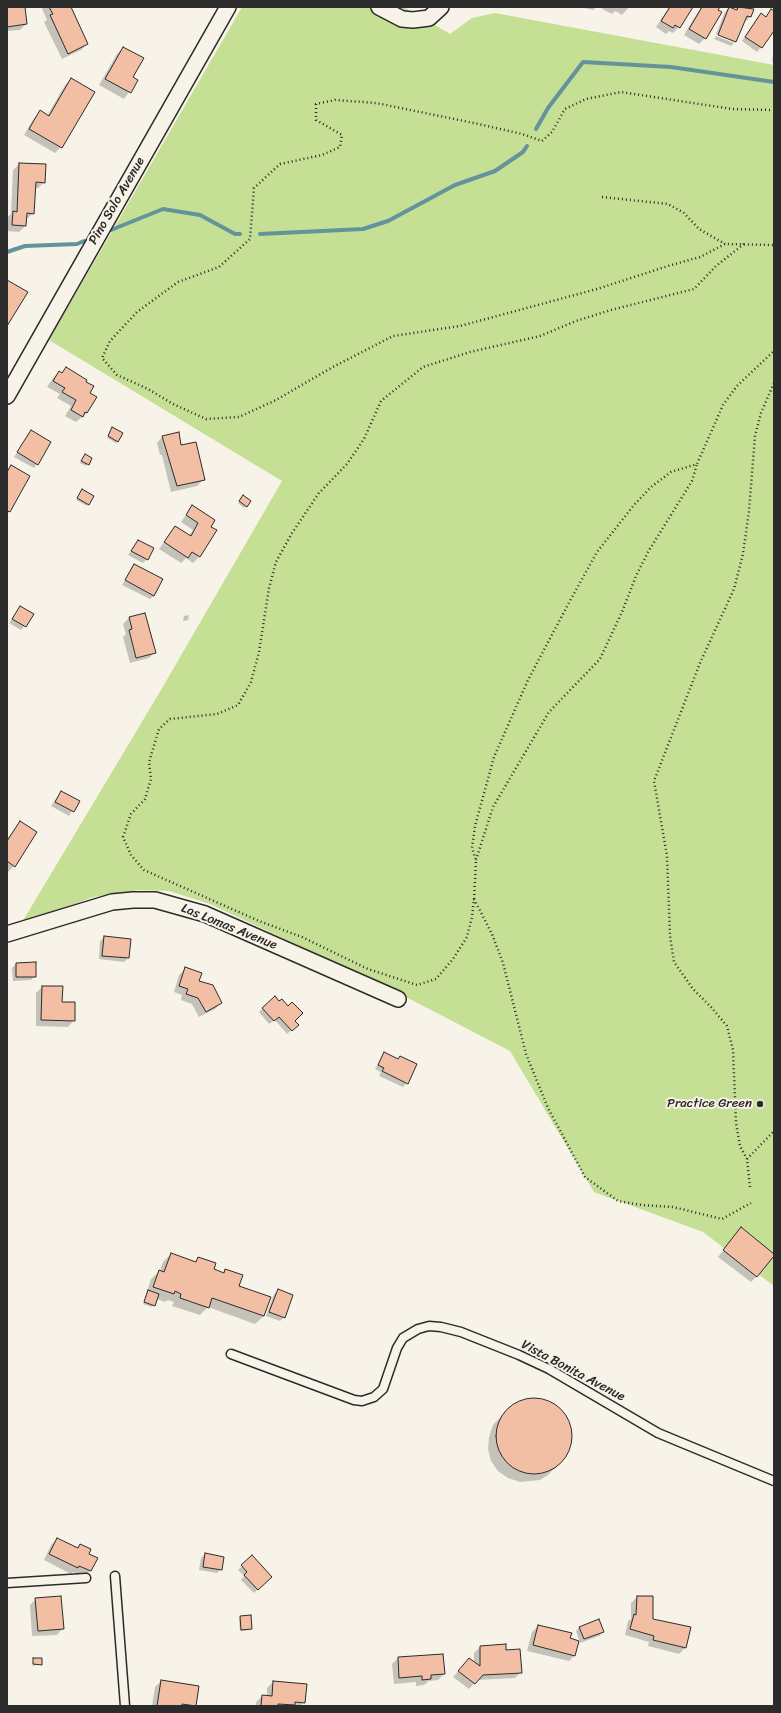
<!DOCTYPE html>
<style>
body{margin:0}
#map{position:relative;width:781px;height:1713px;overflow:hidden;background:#f7f3e8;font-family:Sriracha,sans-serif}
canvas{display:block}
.frame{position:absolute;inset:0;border:8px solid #2b2b2b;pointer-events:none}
</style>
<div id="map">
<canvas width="781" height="1713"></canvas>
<div class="frame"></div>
</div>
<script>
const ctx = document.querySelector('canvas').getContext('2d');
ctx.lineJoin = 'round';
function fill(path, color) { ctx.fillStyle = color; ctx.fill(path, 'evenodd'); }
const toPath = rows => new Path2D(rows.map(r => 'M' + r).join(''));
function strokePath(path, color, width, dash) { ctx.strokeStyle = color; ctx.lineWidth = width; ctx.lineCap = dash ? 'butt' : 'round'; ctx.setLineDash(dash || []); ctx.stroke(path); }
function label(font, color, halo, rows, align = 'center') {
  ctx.font = font + ' Sriracha,sans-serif'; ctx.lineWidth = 4; ctx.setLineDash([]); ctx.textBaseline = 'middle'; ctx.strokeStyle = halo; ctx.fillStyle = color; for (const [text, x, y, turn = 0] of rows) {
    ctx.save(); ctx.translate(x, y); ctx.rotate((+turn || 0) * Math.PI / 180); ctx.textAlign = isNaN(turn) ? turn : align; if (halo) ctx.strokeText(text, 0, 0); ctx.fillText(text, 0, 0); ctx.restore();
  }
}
fill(toPath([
 [242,7,404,7,450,34,472,18,495,13,774,65,774,1286,703,1232,594,1192,510,1051,381,984,210,904,169,891,140,890,93,897,21,924,161,690,282,481,49,340]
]), '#c5df95');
fill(toPath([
 [7,7,24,7,26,24,20,30,7,31],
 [44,7,70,7,87,44,81,50,62,59,44,22,47,20,42,9],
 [580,7,596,7,593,10],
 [603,7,629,7,622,15,615,11,612,14,602,9],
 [669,7,692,7,679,27,673,33,669,31,666,34,656,27],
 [701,7,721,7,719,7,705,38,699,44,684,35],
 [737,7,753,9,750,17,746,21,744,20,735,42,716,34,725,12,729,8,735,10],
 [772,10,774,12,774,29,757,52,742,41,757,18,766,18],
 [716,36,734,43,731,46,714,39],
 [123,48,132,77,137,81,124,99,99,85,117,54],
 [774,50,774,62,772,61],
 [71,79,61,147,55,153,24,135,34,118,40,112,47,116,65,85],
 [19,164,44,182,38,188,35,188,34,213,26,219,25,226,19,232,7,231,7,218,11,214,13,170],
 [66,369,85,382,88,393,95,397,87,413,76,422,65,416,71,406,57,398,60,394,47,387,53,378,59,372,61,373],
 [111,430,117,441,116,443,107,438],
 [31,431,50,443,34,468,14,457],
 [163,436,181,446,203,480,197,486,171,492,162,455,160,455,157,443],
 [83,457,91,459,86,466,80,463],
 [82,491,88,504,87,506,76,500],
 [241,498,246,506,244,508,238,503],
 [192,506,210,527,215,531,199,557,193,563,186,558,181,563,159,549,175,527,189,536,193,530,181,522],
 [138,541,147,559,143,563,128,555],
 [134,565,154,596,150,599,122,585],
 [21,607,33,614,21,630,9,623],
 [145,614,155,652,149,658,130,663,123,637,126,634,123,624,129,618],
 [189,615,188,620,183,621,184,616],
 [61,792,78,801,69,816,51,806],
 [20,822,14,866,8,872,7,839],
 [104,937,128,958,124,962,99,959,100,941],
 [16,964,35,976,31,980,13,981,12,968],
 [185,969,221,1003,215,1009,199,1017,192,1004,181,1000,182,995,174,992,179,975],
 [42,987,61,1003,74,1020,68,1027,36,1026,36,993],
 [263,1008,294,1021,297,1025,287,1034,275,1020,269,1024,259,1012],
 [384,1053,407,1083,403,1087,379,1076,381,1072,375,1069],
 [735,1235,757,1276,751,1282,718,1257],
 [171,1254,194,1263,199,1258,213,1270,222,1273,225,1270,264,1316,255,1324,208,1307,200,1315,172,1306,174,1302,168,1300,165,1302,157,1299,152,1307,143,1304,151,1279,160,1271,163,1262],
 [278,1290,284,1317,280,1321,266,1316,274,1294],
 [533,1399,545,1401,562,1412,571,1430,571,1440,564,1459,548,1475,540,1480,520,1482,508,1478,498,1471,491,1461,488,1449,489,1437,493,1425,510,1407,521,1401],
 [57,1539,77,1548,80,1545,87,1554,96,1559,90,1571,84,1577,73,1572,71,1574,44,1560,51,1545],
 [205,1554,221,1569,217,1573,199,1570,201,1558],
 [252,1556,271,1577,254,1593,241,1580,244,1576,238,1570],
 [637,1597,652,1620,689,1628,685,1648,679,1654,648,1646,649,1642,625,1635,628,1621,631,1619,631,1603],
 [36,1599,63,1628,57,1635,32,1636,30,1605],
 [240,1617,251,1629,250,1630,240,1631,239,1619],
 [538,1626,569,1639,575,1655,569,1661,527,1651,532,1632],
 [580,1627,603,1632,599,1636,580,1643,576,1631],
 [480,1647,505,1651,521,1672,515,1678,477,1680,469,1689,453,1677,469,1659,474,1663,474,1653],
 [398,1658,444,1674,438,1680,429,1681,424,1685,416,1686,416,1682,394,1684,392,1664],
 [34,1659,41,1664,32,1666],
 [161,1681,195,1706,152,1706,155,1687],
 [273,1682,304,1702,300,1706,256,1706,256,1702,262,1696,267,1696,267,1688]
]), '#0003');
strokePath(toPath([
 [536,129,548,108,583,62,671,67,774,82],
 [111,230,163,209,200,215,235,234,240,234],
 [260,234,363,229,388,221,455,185,495,171,523,152,527,146],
 [7,252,25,246,77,244,84,241]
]), '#64939c', 4);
const building = toPath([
 [7,7,25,7,27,24,7,27,7,7],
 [49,7,71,7,88,44,68,54,50,15,53,14,49,7],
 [670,7,693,7,680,28,675,25,673,28,661,21,670,7],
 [702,7,720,7,718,10,722,12,706,39,689,29,702,7],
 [729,7,737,10,738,7,754,9,751,17,747,16,736,42,718,35,729,7],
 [771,9,774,11,774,31,762,48,745,37,761,13,766,17,771,9],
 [123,47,144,58,133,77,138,80,131,93,105,79,123,47],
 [71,78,95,92,62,148,29,129,40,110,49,116,71,78],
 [19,163,46,164,45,183,36,182,34,214,27,213,26,226,12,225,13,211,17,212,19,163],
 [7,280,28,292,7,326,7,280],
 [66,367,87,380,86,382,94,386,90,393,97,397,87,413,85,412,83,417,71,410,76,400,62,392,65,388,53,381,59,371,62,373,66,367],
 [112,427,123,433,118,442,108,436,112,427],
 [31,430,51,442,38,465,17,452,31,430],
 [179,432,181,445,196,442,205,480,177,486,162,436,179,432],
 [85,454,92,458,89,465,81,461,85,454],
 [11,465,30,476,10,512,7,511,7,472,11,465],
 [82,489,94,496,89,505,77,498,82,489],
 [243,495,251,501,247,507,239,501,243,495],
 [192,505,215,520,211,527,217,530,200,557,192,552,188,558,164,542,175,526,191,536,198,523,186,515,192,505],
 [138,540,154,548,148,560,131,551,138,540],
 [134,564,163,579,154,596,125,580,134,564],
 [20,606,34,614,26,627,12,619,20,606],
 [145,613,156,653,136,658,129,630,132,629,129,617,145,613],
 [61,791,80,801,74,812,55,802,61,791],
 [20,821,37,832,15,867,7,861,7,841,20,821],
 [104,936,131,939,129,958,102,956,104,936],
 [36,962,36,977,16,977,16,963,36,962],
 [185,967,202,973,199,981,213,985,222,1003,206,1012,198,998,186,994,188,989,179,986,185,967],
 [42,986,63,986,62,1002,75,1002,75,1021,41,1020,42,986],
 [275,996,279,1001,282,999,288,1006,292,1002,303,1013,295,1021,299,1025,292,1031,279,1017,274,1021,262,1008,275,996],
 [384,1052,398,1059,400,1056,417,1064,408,1084,382,1071,384,1068,378,1065,384,1052],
 [741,1227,774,1254,774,1256,757,1277,723,1250,741,1227],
 [171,1253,196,1262,198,1257,216,1263,214,1269,224,1273,225,1269,243,1275,239,1286,271,1297,264,1316,212,1298,209,1308,180,1298,181,1294,175,1291,174,1294,153,1287,159,1270,164,1272,171,1253],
 [278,1289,293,1295,285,1318,269,1312,278,1289],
 [148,1290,159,1294,155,1306,144,1302,148,1290],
 '496 1436a38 38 0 1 1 76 0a38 38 0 1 1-76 0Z',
 [57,1538,78,1548,80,1544,91,1549,89,1554,98,1558,91,1571,79,1566,78,1568,49,1554,57,1538],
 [205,1553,224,1557,222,1570,203,1567,205,1553],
 [252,1555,272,1577,258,1590,244,1575,247,1572,241,1565,252,1555],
 [61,1596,64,1629,38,1631,35,1598,61,1596],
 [637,1596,653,1596,653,1619,691,1627,686,1648,653,1640,654,1636,630,1629,634,1614,636,1615,637,1596],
 [251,1615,252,1629,241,1630,240,1616,251,1615],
 [599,1619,604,1632,584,1639,579,1627,599,1619],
 [538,1625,572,1633,570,1638,579,1641,575,1656,533,1645,538,1625],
 [506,1644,506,1650,520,1649,522,1673,483,1675,475,1684,458,1671,469,1658,480,1666,480,1646,506,1644],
 [443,1654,445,1674,431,1675,431,1679,422,1680,422,1676,399,1678,398,1657,443,1654],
 [33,1658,42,1658,42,1665,33,1664,33,1658],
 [161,1680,199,1686,196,1706,182,1704,182,1706,157,1706,161,1680],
 [273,1681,307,1684,305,1703,295,1702,295,1705,278,1704,278,1706,261,1706,262,1695,272,1696,273,1681]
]);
fill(building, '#f2bfa4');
strokePath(building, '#2b2b2b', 1);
const service = toPath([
 [231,1354,354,1400,362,1401,374,1397,383,1389,397,1348,403,1338,418,1329,429,1326,441,1327,461,1332,519,1355,549,1369,658,1433,774,1481],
 [115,1576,125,1706],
 [7,1583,86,1578]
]);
const minor = toPath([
 [379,7,402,19,413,20,429,18,441,7],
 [7,396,228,7],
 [7,934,112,902,133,900,155,900,205,914,398,999]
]);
strokePath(service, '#2b2b2b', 11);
strokePath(minor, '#2b2b2b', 18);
strokePath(toPath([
 [774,110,732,109,621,92,586,99,565,109,552,132,542,141,522,134,474,123,376,103,335,100,316,104,316,120,342,135,340,147,322,155,280,164,254,188,250,239,219,267,178,282,137,312,110,341,102,358,117,375,148,389,173,404,206,419,239,417,276,400,331,368,393,336,460,326,597,289,668,266,700,257,725,244,774,245],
 [602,197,668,204,684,213,699,229,725,244],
 [744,244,716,266,694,289,611,310,576,321,540,336,470,352,423,367,381,401,364,439,347,464,319,493,292,533,276,562,269,588,259,652,251,682,238,705,217,714,170,719,159,729,149,762,151,779,145,799,131,814,123,837,131,855,144,870,259,921,302,937,368,969,417,985,436,979,453,959,467,937,472,917,474,899,492,934,503,963,526,1054,548,1108,585,1177,618,1201,641,1205,673,1207,722,1219,751,1203],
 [476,860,493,807,549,712,600,659,622,612,636,576,648,552,692,481,697,464],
 [474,899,476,860,472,848,475,826,494,757,528,680,572,597,597,552,634,505,651,487,671,472,697,464,723,405,737,386,774,351],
 [747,1159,774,1131],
 [750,1187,747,1159,740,1146,736,1123,733,1050,727,1026,711,1007,693,989,674,962,670,936,667,856,654,781,700,663,734,589,743,554,749,511,755,436,761,413,774,383]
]), '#2b2b2b', 2.5, [1, 3]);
strokePath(service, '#f7f3e8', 8);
strokePath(minor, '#f7f3e8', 15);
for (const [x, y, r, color] of [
 [760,1104,4,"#2b2b2b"]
]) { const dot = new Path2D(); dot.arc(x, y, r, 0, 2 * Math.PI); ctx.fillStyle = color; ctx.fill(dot); strokePath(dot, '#f7f3e8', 1.5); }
label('13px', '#2b2b2b', '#f7f3e8', [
 ["Pino Solo Avenue",117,201,-60],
 ["Las Lomas Avenue",229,927,22],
 ["Vista Bonita Avenue",573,1371,28]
]);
label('13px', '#2b2b2b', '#f7f3e8', [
 ["Practice Green",752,1104]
], 'right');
</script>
